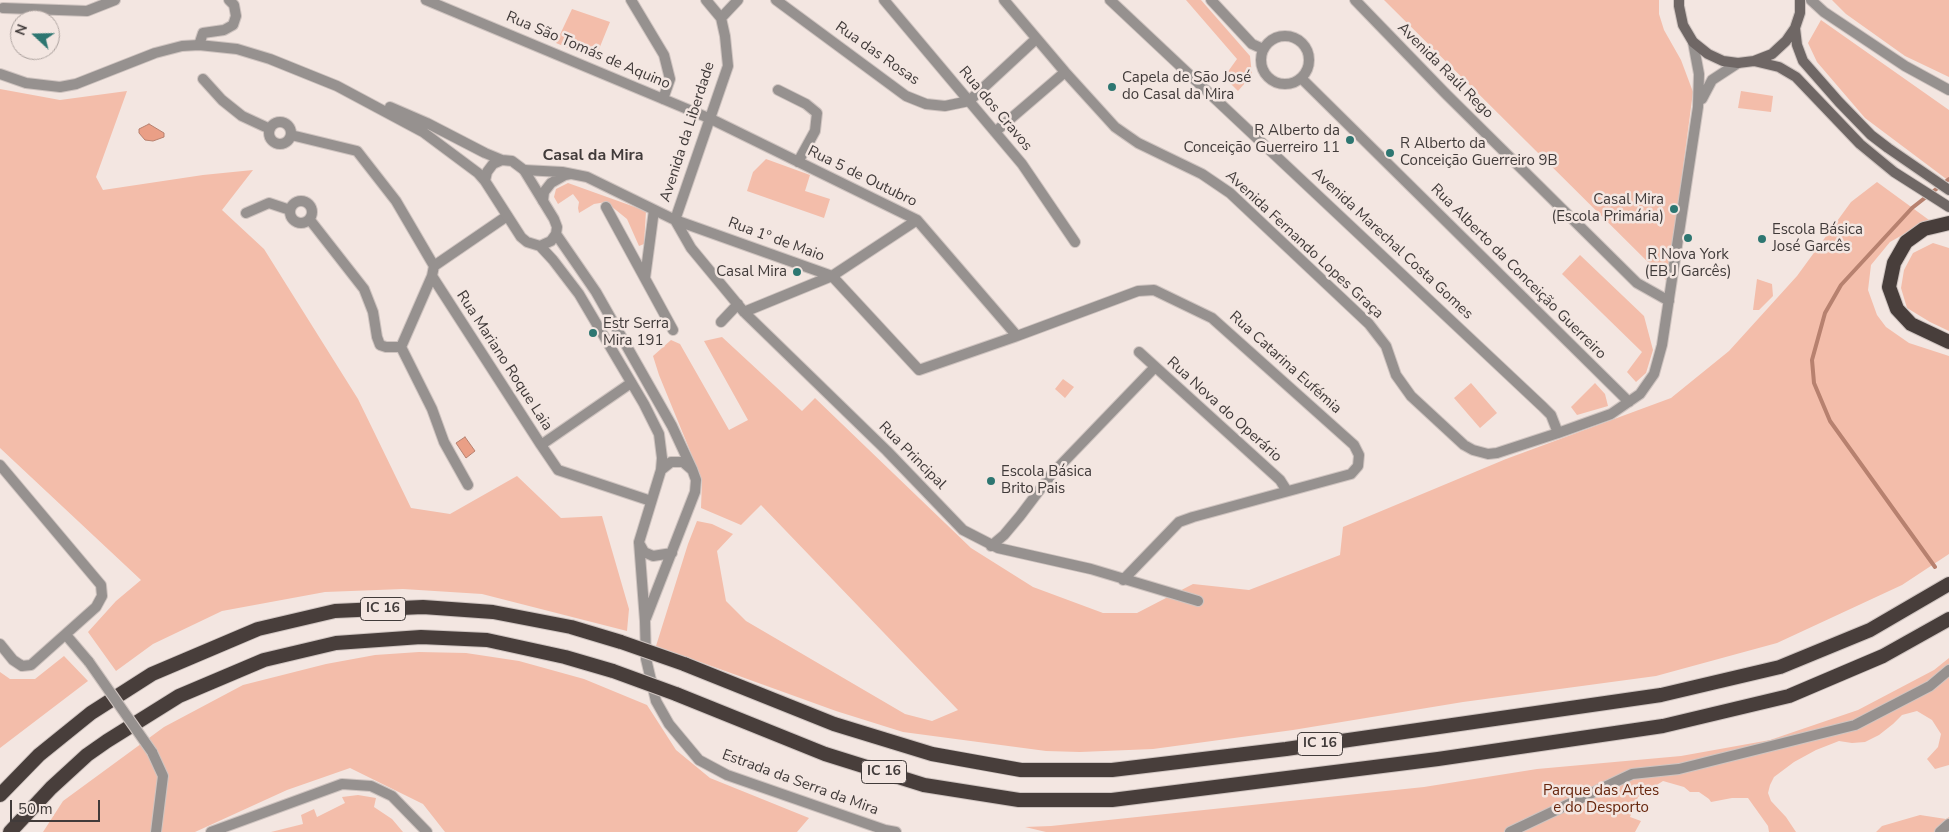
<!DOCTYPE html>
<meta charset="utf-8">
<style>
body{margin:0}
#map{position:relative;width:1949px;height:832px;overflow:hidden;background:#f3e6e1;font-family:"Nunito Sans",sans-serif}
canvas{display:block}
.north{position:absolute;left:10px;top:10px;width:50px;height:50px;box-sizing:border-box;background:#f3e6e1;border:1px solid #aca29e;border-radius:50%;rotate:291deg;font-size:14px;font-weight:700;line-height:20px;text-align:center;color:#413b3a}
.north::after{content:'';display:block;margin:auto;width:18px;height:22px;background:#2d7671;clip-path:polygon(50% 0,100% 100%,50% 72%,0 100%)}
.scale{position:absolute;left:10px;top:800px;width:90px;height:22px;box-sizing:border-box;border:2px solid #413b3a;border-top:0;padding-left:6px;font-size:15px;line-height:18px;white-space:nowrap;color:#413b3a;-webkit-text-stroke:4px #f3e6e1;paint-order:stroke}
</style>
<div id="map">
<canvas width="1949" height="832"></canvas>
<div class="north">N</div>
<div class="scale">50 m</div>
</div>
<script>
const ctx = document.querySelector('canvas').getContext('2d');
ctx.lineJoin = 'round';
function fill(path, color) { ctx.fillStyle = color; ctx.fill(path, 'evenodd'); }
const toPath = rows => new Path2D(rows.map(r => 'M' + r).join(''));
function strokePath(path, color, width, dash) { ctx.strokeStyle = color; ctx.lineWidth = width; ctx.lineCap = dash ? 'butt' : 'round'; ctx.setLineDash(dash || []); ctx.stroke(path); }
function label(font, color, halo, rows, align = 'center') {
  ctx.font = font + ' "Nunito Sans",sans-serif'; ctx.lineWidth = 5; ctx.setLineDash([]); ctx.textBaseline = 'middle'; ctx.strokeStyle = halo; ctx.fillStyle = color; for (const [text, x, y, turn = 0] of rows) {
    ctx.save(); ctx.translate(x, y); ctx.rotate((+turn || 0) * Math.PI / 180); ctx.textAlign = isNaN(turn) ? turn : align; if (halo) ctx.strokeText(text, 0, 0); ctx.fillText(text, 0, 0); ctx.restore();
  }
}
fill(toPath([
 [1186,0,1201,0,1250,56,1252,75,1238,91,1224,77,1237,59],
 [1384,0,1659,0,1659,14,1664,30,1681,60,1693,92,1668,282],
 [1832,0,1949,0,1949,77,1905,56,1846,14],
 [572,9,610,22,595,59,556,43],
 [1821,20,1949,110,1949,181,1865,118,1817,62,1808,43],
 [0,89,60,100,127,91,96,177,103,190,203,175,253,170,222,210,264,249,358,399,411,508,450,514,517,476,561,518,602,516,629,609,627,631,482,594,403,589,325,592,222,611,153,644,116,671,88,632,116,601,141,580,0,448],
 [1741,91,1773,96,1771,112,1738,108],
 [766,159,810,175,805,191,830,199,824,218,747,191,753,172],
 [1877,182,1929,220,1890,242,1871,265,1868,290,1877,315,1886,327,1909,343,1949,356,1949,554,1902,585,1777,643,1656,676,1463,702,1293,730,1153,749,1080,752,1046,751,903,732,836,711,656,646,688,544,697,521,712,524,733,534,717,551,726,601,746,621,905,714,932,721,958,710,761,505,741,525,701,508,702,480,659,375,653,356,671,340,680,344,729,430,748,420,704,341,722,337,802,411,815,398,971,548,1033,587,1103,613,1137,613,1193,584,1249,590,1340,555,1343,527,1506,459,1671,398,1729,351,1797,276,1851,202],
 [568,183,646,211,644,244,639,246,627,219,606,202,594,204,579,213,578,208,579,202,573,194,558,204,554,197,556,189],
 [1933,243,1949,248,1949,331,1930,322,1907,308,1901,288,1904,270,1913,253],
 [1580,255,1644,316,1653,350,1646,373,1636,382,1627,372,1642,352,1562,274],
 [1757,279,1772,284,1773,296,1759,310,1753,310],
 [1063,379,1074,387,1065,398,1055,389],
 [1471,383,1497,413,1480,428,1454,398],
 [1595,383,1605,394,1608,406,1577,415,1571,407],
 [419,652,466,653,519,661,584,679,647,705,676,750,710,778,809,818,797,832,445,832,423,804,350,768,287,790,195,832,43,832,63,801,164,727,243,685,326,664,375,655],
 [64,656,88,681,0,748,0,672,10,679,35,679],
 [1949,658,1949,765,1935,769,1927,759,1938,747,1941,734,1932,720,1917,711,1902,715,1893,724,1879,735,1865,742,1852,743,1839,741,1816,750,1794,762,1774,777,1770,785,1768,793,1771,801,1786,817,1796,832,1769,832,1768,826,1748,798,1732,798,1711,802,1709,799,1699,792,1690,792,1684,787,1663,781,1638,797,1630,817,1641,821,1635,832,1046,832,1025,827,1051,826,1424,787,1537,769,1681,756,1770,740,1858,710,1934,670],
 [358,795,376,798,374,807,392,819,403,832,271,832,303,824,301,815,314,809,317,817,345,803,342,797],
 [1920,815,1946,819,1949,817,1949,832,1876,832,1882,826]
]), '#f3bdaa');
const water = toPath([
 [149,124,164,133,164,137,153,141,145,140,139,133,139,129,149,124],
 [465,437,475,451,466,458,456,443,465,437]
]);
fill(water, '#ea9f86');
strokePath(water, '#b7816f', 1);
strokePath(toPath([
 [1935,567,1830,421,1814,383,1812,360,1825,313,1841,285,1912,208,1949,179]
]), '#b7816f', 4);
const minor = toPath([
 [426,0,711,119,917,220,1017,336],
 [631,0,664,55,670,79,663,99],
 [776,0,906,96,926,104,945,106,969,101,1036,39],
 [884,0,1022,164,1075,242],
 [1004,0,1065,72,1115,127,1138,143,1202,174,1230,193,1369,324,1386,346,1396,375,1411,396,1464,445,1473,450,1488,454,1497,453,1558,433,1611,414,1640,394,1654,374,1662,345,1698,107,1699,74,1693,42],
 [1110,0,1543,407,1551,415,1558,433],
 [1211,0,1252,44,1263,49],
 [1355,0,1446,94,1637,283,1669,301],
 [3,8,87,11,115,0],
 [721,18,738,0],
 '1261 60a24 24 0 1 1 48 0a24 24 0 1 1-48 0Z',
 [199,45,203,33,224,30,233,25,236,16,234,5,229,0],
 [1301,78,1629,402],
 [203,79,222,100,242,116,270,129],
 [778,90,806,104,817,113,815,131,798,162],
 [1702,99,1712,80,1738,63],
 '269 133a11 11 0 1 1 22 0a11 11 0 1 1-22 0Z',
 [995,132,1065,72],
 [291,135,357,151,396,201,434,266],
 [524,170,562,172,587,177,675,220,832,276,919,370,1017,336,1138,291,1154,290,1212,318,1354,445,1359,455,1358,466,1351,474,1193,517,1179,522,1123,580],
 '290 212a11 11 0 1 1 22 0a11 11 0 1 1-22 0Z',
 [543,201,544,192,551,183,565,175,570,174],
 [606,207,673,330],
 [246,213,269,203,290,210],
 [310,220,364,289,373,312,377,337,380,345,386,347,401,347],
 [675,220,691,248,744,312,887,451,963,530,998,548,1091,569,1198,601],
 [675,220,728,66,725,36,721,18,706,0],
 [432,276,541,445,631,383],
 [645,278,654,210],
 [744,312,832,276,917,220],
 [721,322,738,304],
 [1139,352,1280,480,1287,491],
 [541,445,558,470,651,501],
 [0,465,101,585,102,596,96,607,31,665,22,666,13,660,0,644],
 [468,485,444,442,432,409,401,347,432,276,434,266,507,216],
 [991,546,1004,535,1020,516,1051,475,1155,367],
 [66,635,89,662],
 [152,752,163,776,156,832],
 [211,832,342,784,371,786,392,796,427,832],
 [1510,832,1632,774,1679,769,1855,725,1930,686,1949,670],
 [1940,832,1949,824]
]);
const tertiary = toPath([
 [1811,0,1824,12,1905,66,1949,90],
 [0,74,26,83,60,87,76,84,155,53,182,46,199,45,237,49,270,59,337,86,423,132,478,173,485,181,521,237,527,242,540,246,553,260,579,294,644,404,659,434,662,458,661,470,639,542,645,621,646,659,656,701,669,724,699,760,727,775,885,830,896,832],
 [390,107,427,123,485,153,502,160,512,161,524,170,554,219,557,227,556,234,596,292,672,426,692,469,696,480,695,492,646,618],
 [485,181,487,172,493,164,502,160],
 [540,246,551,241,556,234],
 [661,470,671,462,683,462,691,469],
 [639,543,644,552,653,556,672,553]
]);
const secondary = toPath([
 [1679,0,1679,6,1683,25,1693,42,1708,54,1723,61,1738,63,1754,61,1772,54,1786,41,1795,28,1800,13,1800,0],
 [1795,28,1797,45,1803,61,1839,102,1871,135,1888,148,1949,190],
 [1754,61,1779,67,1796,77,1860,144,1894,172,1949,207]
]);
const trunk = toPath([
 [1949,223,1924,229,1906,242,1894,263,1889,287,1897,309,1911,324,1949,342],
 [684,664,834,724,932,754,1021,770,1112,770,1286,749,1661,695,1780,667,1870,630,1949,584],
 [676,694,825,754,924,785,1019,800,1112,800,1438,759,1663,726,1789,696,1883,656,1949,619],
 [0,795,39,755,91,713,152,674,258,629,335,611,423,607,493,612,571,627,621,642],
 [10,832,51,788,87,755,107,741,179,696,264,660,336,643,421,637,487,640,565,657,613,671]
]);
strokePath(minor, '#cfc4c0', 12);
strokePath(tertiary, '#cfc4c0', 12);
strokePath(secondary, '#cfc4c0', 12);
strokePath(trunk, '#cfc4c0', 16);
strokePath(minor, '#96918f', 10);
strokePath(tertiary, '#96918f', 10);
strokePath(secondary, '#6f6765', 10);
strokePath(trunk, '#483e3b', 14);
const minorBridge = toPath([
 [89,662,152,752]
]);
const trunkBridge = toPath([
 [621,642,684,664],
 [613,671,676,694]
]);
strokePath(minorBridge, '#cfc4c0', 12, []);
strokePath(trunkBridge, '#cfc4c0', 16, []);
strokePath(minorBridge, '#96918f', 10);
strokePath(trunkBridge, '#483e3b', 14);
for (const [x, y, r, color] of [
 [1112,87,5,"#2d7671"],
 [1350,140,5,"#2d7671"],
 [1390,153,5,"#2d7671"],
 [1674,209,5,"#2d7671"],
 [1688,238,5,"#2d7671"],
 [1762,239,5,"#2d7671"],
 [797,272,5,"#2d7671"],
 [593,333,5,"#2d7671"],
 [991,481,5,"#2d7671"]
]) { const dot = new Path2D(); dot.arc(x, y, r, 0, 2 * Math.PI); ctx.fillStyle = color; ctx.fill(dot); strokePath(dot, '#f3e6e1', 2); }
for (const [x, y, w] of [
 [383,609,45],
 [1320,744,45],
 [884,772,45]
]) { const box = new Path2D(); box.roundRect(x - w / 2, y - 11.5, w, 23, 4); ctx.fillStyle = '#f3e6e1'; ctx.fill(box); strokePath(box, '#413b3a', 1); }
label('bold 14px', '#413b3a', null, [
 ["IC 16",383,609],
 ["IC 16",1320,744],
 ["IC 16",884,772]
]);
label('15px', '#413b3a', '#f3e6e1', [
 ["Rua São Tomás de Aquino",588,51,23],
 ["Rua das Rosas",877,54,35],
 ["Avenida Raúl Rego",1445,71,45],
 ["Rua dos Cravos",995,109,50],
 ["Avenida da Liberdade",688,132,-72],
 ["Rua 5 de Outubro",862,177,26],
 ["Rua 1º de Maio",776,240,20],
 ["Avenida Marechal Costa Gomes",1392,244,43],
 ["Avenida Fernando Lopes Graça",1304,245,43],
 ["Rua Alberto da Conceição Guerreiro",1518,272,45],
 ["Rua Mariano Roque Laia",504,361,57],
 ["Rua Catarina Eufémia",1285,363,42],
 ["Rua Nova do Operário",1224,410,42],
 ["Rua Principal",912,456,45],
 ["Estrada da Serra da Mira",800,783,20]
]);
label('15px', '#413b3a', '#f3e6e1', [
 ["Capela de São José",1122,78],
 ["do Casal da Mira",1122,95],
 ["R Alberto da",1340,131,"right"],
 ["Conceição Guerreiro 11",1340,148,"right"],
 ["R Alberto da",1400,144],
 ["Conceição Guerreiro 9B",1400,161],
 ["Casal Mira",1664,200,"right"],
 ["(Escola Primária)",1664,217,"right"],
 ["Escola Básica",1772,230],
 ["José Garcês",1772,247],
 ["R Nova York",1688,255,"center"],
 ["(EB J Garcês)",1688,272,"center"],
 ["Casal Mira",787,272,"right"],
 ["Estr Serra",603,324],
 ["Mira 191",603,341],
 ["Escola Básica",1001,472],
 ["Brito Pais",1001,489]
], 'left');
label('15px', '#67260d', '#f3e6e1', [
 ["Parque das Artes",1601,791],
 ["e do Desporto",1601,808]
]);
label('bold 16px', '#413b3a', '#f3e6e1', [
 ["Casal da Mira",593,156]
]);
</script>
